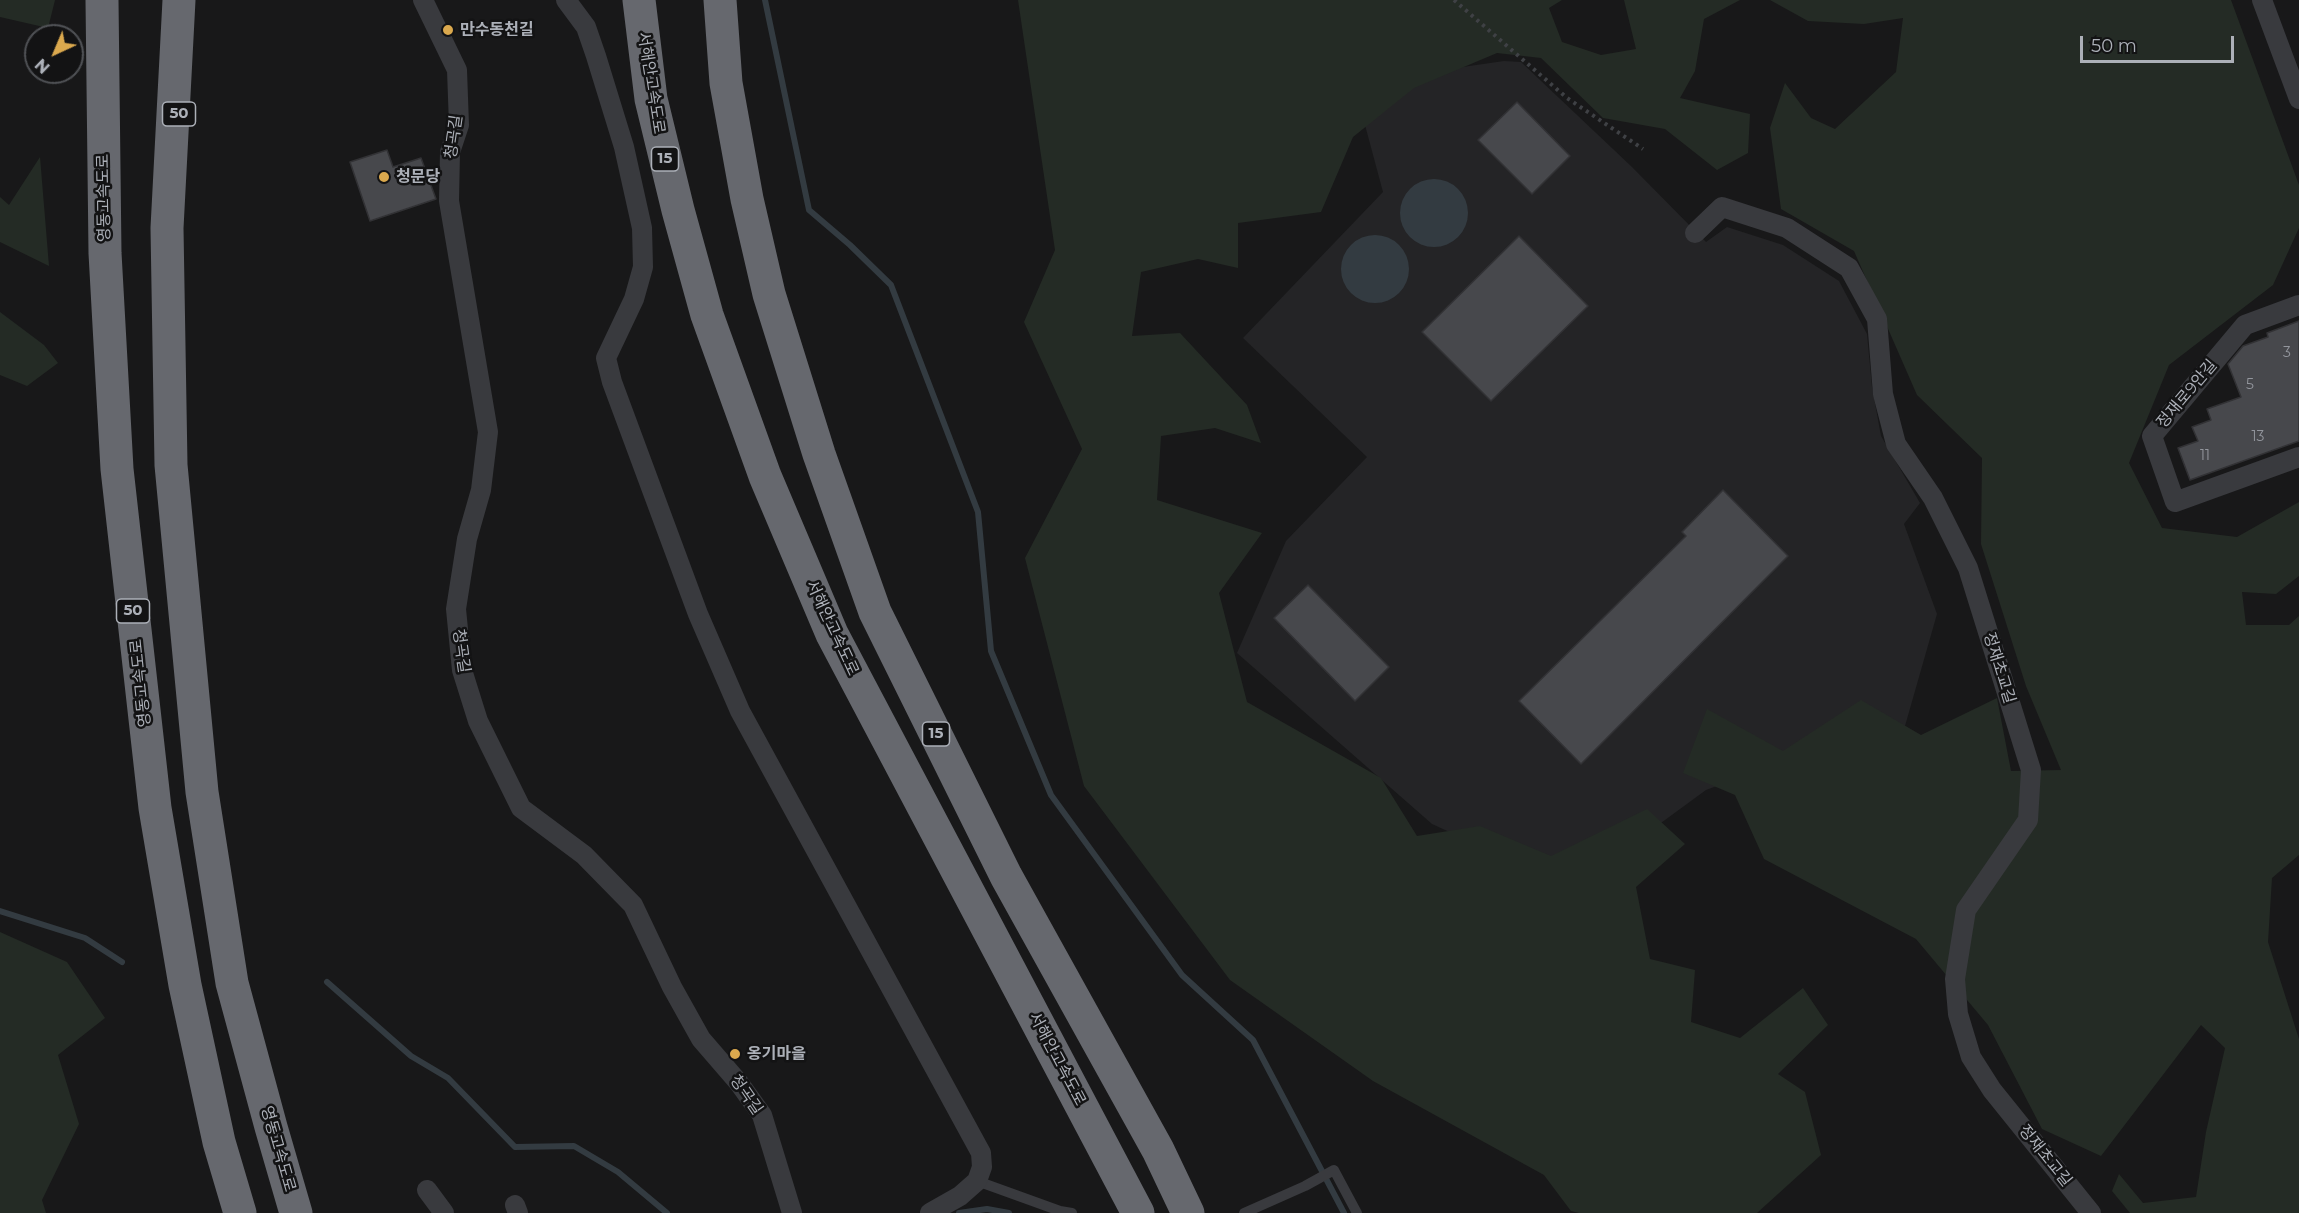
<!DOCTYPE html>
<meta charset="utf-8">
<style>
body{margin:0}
#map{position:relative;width:2299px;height:1213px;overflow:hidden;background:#181819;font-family:Montserrat,sans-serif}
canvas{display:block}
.north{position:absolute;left:24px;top:24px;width:60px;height:60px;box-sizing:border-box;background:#131314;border:2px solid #505256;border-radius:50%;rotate:224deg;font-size:16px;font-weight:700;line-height:24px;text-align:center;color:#acb0b8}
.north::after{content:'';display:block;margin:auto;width:21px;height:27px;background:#dba94e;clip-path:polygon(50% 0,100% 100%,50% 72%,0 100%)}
.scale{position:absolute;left:2080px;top:36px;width:154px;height:27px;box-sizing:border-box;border:3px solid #acb0b8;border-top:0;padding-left:8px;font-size:18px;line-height:21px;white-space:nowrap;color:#acb0b8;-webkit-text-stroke:4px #131314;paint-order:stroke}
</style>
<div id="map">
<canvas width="2299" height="1213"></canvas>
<div class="north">N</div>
<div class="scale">50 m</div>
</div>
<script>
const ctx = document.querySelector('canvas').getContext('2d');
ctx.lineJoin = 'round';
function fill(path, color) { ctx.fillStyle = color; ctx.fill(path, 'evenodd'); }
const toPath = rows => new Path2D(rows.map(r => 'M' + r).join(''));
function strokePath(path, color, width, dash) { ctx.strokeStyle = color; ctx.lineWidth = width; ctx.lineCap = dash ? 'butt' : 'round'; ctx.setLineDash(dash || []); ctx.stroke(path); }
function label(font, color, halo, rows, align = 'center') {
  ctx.font = font + ' Montserrat,"Noto Sans KR",sans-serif'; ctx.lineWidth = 5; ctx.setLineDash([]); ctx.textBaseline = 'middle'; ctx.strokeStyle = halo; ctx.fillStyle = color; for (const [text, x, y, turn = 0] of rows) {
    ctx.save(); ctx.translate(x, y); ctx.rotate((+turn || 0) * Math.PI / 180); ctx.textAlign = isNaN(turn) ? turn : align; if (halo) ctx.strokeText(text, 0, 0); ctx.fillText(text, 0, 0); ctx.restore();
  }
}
fill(toPath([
 [1504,61,1521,62,1632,167,1706,242,1727,227,1783,245,1839,281,1867,334,1872,387,1881,436,1920,503,1904,524,1937,614,1899,747,1757,771,1706,790,1639,839,1522,865,1432,824,1237,653,1286,541,1367,457,1243,338,1383,192,1365,125,1428,72]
]), '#242426');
fill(toPath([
 [0,0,55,0,48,28,0,17],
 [1018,0,1562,0,1549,8,1562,42,1601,55,1636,49,1624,0,1740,0,1704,19,1695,71,1680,98,1750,114,1748,153,1717,170,1665,129,1603,118,1541,58,1497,53,1414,88,1353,137,1321,212,1238,223,1238,268,1198,259,1141,272,1132,336,1180,333,1247,405,1261,443,1215,428,1161,436,1157,500,1262,533,1219,593,1247,702,1381,778,1417,836,1480,826,1551,856,1647,809,1685,844,1636,887,1650,959,1695,970,1691,1022,1740,1038,1803,988,1828,1025,1778,1074,1805,1092,1821,1155,1757,1213,1579,1213,1571,1211,1544,1175,1373,1081,1230,980,1084,786,1025,558,1082,449,1024,322,1055,250],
 [1770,0,2231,0,2299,185,2299,228,2273,285,2169,365,2129,463,2162,528,2237,537,2299,502,2299,576,2276,594,2242,592,2246,625,2289,625,2299,616,2299,855,2272,878,2268,942,2299,1039,2299,1213,2130,1213,2112,1191,2119,1174,2143,1203,2196,1197,2206,1132,2225,1048,2201,1025,2101,1156,2042,1129,1988,1025,1916,939,1764,859,1735,795,1683,773,1707,709,1783,751,1861,700,1921,735,1997,698,2011,771,2061,770,2026,686,1981,544,1982,458,1917,395,1854,251,1781,209,1770,128,1785,83,1811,118,1835,129,1896,72,1903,18,1864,24,1808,21],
 [40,157,49,266,0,242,0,197,9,205],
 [0,312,44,345,58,363,27,386,0,375],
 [0,932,67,962,105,1018,58,1055,79,1124,42,1200,46,1213,0,1213]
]), '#242b25');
fill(toPath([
 '1400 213a34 34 0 1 1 68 0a34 34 0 1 1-68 0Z',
 '1341 269a34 34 0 1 1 68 0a34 34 0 1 1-68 0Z'
]), '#333b41');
strokePath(toPath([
 [765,0,809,210,850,245,891,285,978,512,991,651,1051,795,1182,975,1253,1040,1344,1213],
 [0,911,85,938,122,962],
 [327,982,411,1056,448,1078,515,1147,574,1146,618,1172,667,1213],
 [959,1213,987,1209,1009,1213]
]), '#333b41', 6);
const building = toPath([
 [1517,102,1570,156,1532,194,1478,140,1517,102],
 [387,150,393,167,421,158,436,199,370,221,350,162,387,150],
 [1519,236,1588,306,1491,401,1422,332,1519,236],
 [2299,321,2299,441,2190,480,2178,448,2198,441,2192,427,2211,420,2207,409,2241,397,2228,364,2243,346,2268,337,2267,333,2299,321],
 [1723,490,1788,556,1581,764,1519,701,1686,536,1682,532,1723,490],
 [1308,585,1389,667,1355,701,1274,618,1308,585]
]);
fill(building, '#47484c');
strokePath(building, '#323235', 1.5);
strokePath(toPath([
 [1454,0,1567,98,1643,149]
]), '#3f4145', 4, [3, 4.5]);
strokePath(toPath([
 [977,1181,1060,1211,1072,1213],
 [1244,1213,1305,1186,1334,1170,1357,1213]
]), '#393a3e', 10);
strokePath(toPath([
 [423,0,457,70,459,125,450,152,449,201,488,432,481,490,467,539,456,609,462,670,478,721,521,808,584,855,633,905,672,987,701,1039,739,1083,762,1115,792,1213],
 [566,0,586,27,596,56,624,147,642,228,643,267,634,299,606,358,612,382,698,614,740,711,981,1153,982,1167,977,1181,960,1196,930,1213],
 [2262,0,2299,99],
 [1695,233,1722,207,1787,228,1849,268,1877,319,1883,394,1896,444,1933,498,1968,568,2031,770,2028,820,1966,910,1955,979,1958,1014,1971,1057,1992,1090,2091,1213],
 [2299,305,2245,325,2152,436,2175,502,2299,457],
 [427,1190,444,1213],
 [515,1205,518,1213]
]), '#393a3e', 20);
strokePath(toPath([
 [102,0,105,253,117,469,155,808,185,985,219,1142,240,1213],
 [179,0,167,228,171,465,202,792,232,983,271,1127,296,1213],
 [639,0,651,99,678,210,707,315,765,476,832,634,1138,1213],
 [720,0,726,83,747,199,769,294,819,454,875,612,1006,876,1158,1150,1188,1213]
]), '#66686e', 33);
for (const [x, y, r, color] of [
 [448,30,6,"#dba94e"],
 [384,177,6,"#dba94e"],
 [735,1054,6,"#dba94e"]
]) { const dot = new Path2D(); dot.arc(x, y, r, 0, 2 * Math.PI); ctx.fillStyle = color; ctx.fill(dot); strokePath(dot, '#131314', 2); }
label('14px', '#93969d', null, [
 ["3",2287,353],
 ["5",2250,385],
 ["13",2258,437],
 ["11",2205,456]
]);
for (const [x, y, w] of [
 [179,114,33],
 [665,159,27],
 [133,611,33],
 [936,734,27]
]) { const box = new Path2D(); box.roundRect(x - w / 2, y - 12, w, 24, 4.5); ctx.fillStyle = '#131314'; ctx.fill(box); strokePath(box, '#acb0b8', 1.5); }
label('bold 15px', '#acb0b8', null, [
 ["50",179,114],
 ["15",665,159],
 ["50",133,611],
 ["15",936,734]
]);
label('bold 16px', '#acb0b8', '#131314', [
 ["만수동천길",460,30],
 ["청문당",396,177],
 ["옹기마을",747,1054]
], 'left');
label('16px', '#acb0b8', '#131314', [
 ["서해안고속도로",651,83,81],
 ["청곡길",454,137,-82],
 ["영동고속도로",104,198,-91],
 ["정재로9안길",2187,394,-50],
 ["서해안고속도로",832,628,65],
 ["청곡길",461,651,82],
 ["정재초교길",1999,668,73],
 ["영동고속도로",141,683,-96],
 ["서해안고속도로",1057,1059,62],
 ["청곡길",746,1095,55],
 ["영동고속도로",278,1149,74],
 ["정재초교길",2045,1156,51]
]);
</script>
